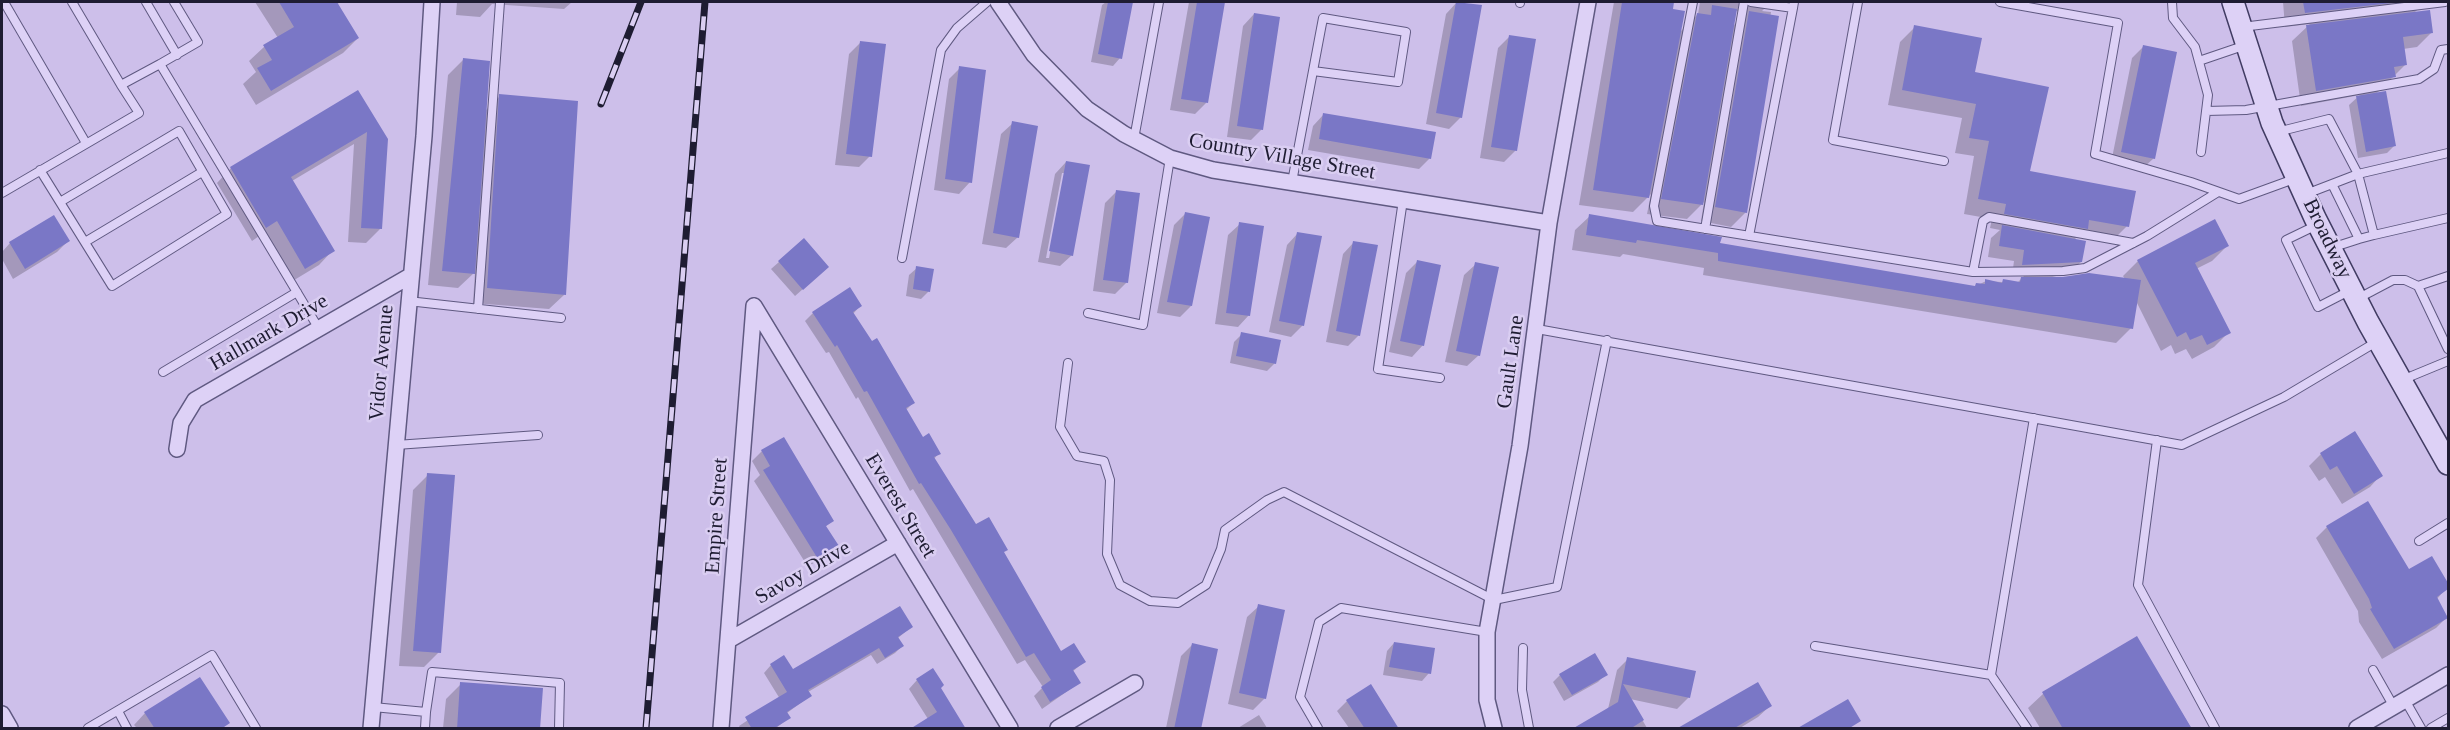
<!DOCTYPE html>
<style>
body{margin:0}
#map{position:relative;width:2450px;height:730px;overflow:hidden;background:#cdbfea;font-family:"Times New Roman",serif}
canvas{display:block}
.frame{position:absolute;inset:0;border:3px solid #1e1c32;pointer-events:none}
</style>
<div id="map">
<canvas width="2450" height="730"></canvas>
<div class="frame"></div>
</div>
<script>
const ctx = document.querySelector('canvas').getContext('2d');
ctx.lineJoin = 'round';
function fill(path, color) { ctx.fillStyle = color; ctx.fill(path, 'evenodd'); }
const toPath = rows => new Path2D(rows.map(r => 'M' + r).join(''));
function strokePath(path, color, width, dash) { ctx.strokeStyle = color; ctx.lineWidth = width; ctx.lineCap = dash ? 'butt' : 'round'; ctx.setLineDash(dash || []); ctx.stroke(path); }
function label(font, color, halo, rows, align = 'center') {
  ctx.font = font + ' "Times New Roman",serif'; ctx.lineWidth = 5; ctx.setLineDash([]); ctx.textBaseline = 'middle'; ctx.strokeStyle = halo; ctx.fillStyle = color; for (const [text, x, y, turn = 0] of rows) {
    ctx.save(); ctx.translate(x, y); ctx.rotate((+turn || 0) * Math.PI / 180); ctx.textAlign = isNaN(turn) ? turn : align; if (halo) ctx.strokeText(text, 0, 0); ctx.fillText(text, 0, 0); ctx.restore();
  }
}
fill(toPath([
 [255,2,341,2,337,4,358,38,343,53,256,105,243,84,256,72,249,61,264,47,278,38],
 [457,2,572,2,564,9,492,4,480,17,456,15],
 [1106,2,1131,2,1120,58,1113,66,1091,62,1102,5],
 [1189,2,1223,2,1206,103,1195,114,1170,110],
 [1457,2,1461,117,1449,129,1426,124,1446,14],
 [1614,2,1673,2,1671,10,1680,32,1698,14,1700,2,1771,2,1762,11,1771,12,1746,212,1731,227,1701,221,1704,202,1687,219,1647,214,1651,194,1633,212,1579,205],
 [1735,11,1747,12,1732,27],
 [2283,2,2425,2,2413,14,2432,32,2417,47,2403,49,2405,65,2376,94,2394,146,2387,153,2358,158,2349,105,2360,95,2301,106,2292,41,2310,24,2285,27],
 [1254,14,1262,129,1251,140,1227,137,1243,26],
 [1915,27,1973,73,2029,173,2127,226,2112,241,2079,235,2074,240,2081,262,2069,273,2044,279,2125,279,2123,276,2138,261,2227,246,2212,261,2196,269,2229,332,2214,347,2192,359,2186,349,2175,354,2171,345,2161,351,2136,301,2131,328,2116,343,1703,275,1704,268,1623,254,1620,257,1572,250,1575,230,1590,216,1719,244,1974,287,1986,281,2017,283,2024,276,2012,276,2014,261,1988,257,1991,238,2000,230,1990,228,1992,219,1964,214,1974,156,1955,153,1962,118,1888,105,1900,42],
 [1510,36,1516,150,1504,162,1480,158,1498,48],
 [860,43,870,156,859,167,835,165,849,54],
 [2143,47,2154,158,2142,169,2111,163,2132,58],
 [463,60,485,111,500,96,564,295,549,309,473,303,475,272,458,288,428,285,448,75],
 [960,68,970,182,959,194,934,190,949,79],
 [358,92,386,140,380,229,366,243,348,242,354,144,292,181,333,250,319,265,291,282,262,234,252,241,217,183,231,168],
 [1324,114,1430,158,1419,169,1308,150,1313,126],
 [1013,123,1018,237,1006,248,982,244,1001,134],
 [1066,162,1072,255,1060,266,1038,262,1055,174],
 [1062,173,1065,173,1049,258,1046,258],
 [1117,191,1127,282,1115,294,1093,291,1105,203],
 [1185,214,1191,306,1180,317,1157,313,1174,225],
 [1240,224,1249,315,1238,327,1215,324,1228,235],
 [1298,233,1303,325,1291,337,1269,332,1287,245],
 [804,240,820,274,795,296,771,269],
 [68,241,57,252,13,279,2,259,2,252,10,243],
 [1354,242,1359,335,1348,346,1326,342,1343,254],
 [1417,262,1423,345,1412,357,1389,352,1406,273],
 [1476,264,1479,355,1467,366,1445,362,1464,275],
 [917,268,929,291,921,299,906,296,909,275],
 [860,306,853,314,913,403,906,410,922,439,939,453,934,459,976,526,1003,553,1061,653,1084,662,1072,672,1079,683,1042,709,1034,696,1043,687,1025,660,1017,664,913,489,910,491,858,397,856,399,829,352,826,353,805,321,813,313],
 [1242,334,1275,363,1267,371,1230,363,1234,342],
 [2355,433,2381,475,2370,487,2342,504,2325,477,2319,481,2309,466,2321,454],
 [784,439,832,521,825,527,837,546,808,567,754,481,760,475,752,461,762,451],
 [428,475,439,652,424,667,399,666,413,490],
 [2327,527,2408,571,2431,558,2448,586,2437,599,2447,617,2436,628,2382,659,2359,622,2358,611,2316,538],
 [1259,606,1265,698,1253,710,1228,704,1247,617],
 [911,627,898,638,902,646,895,653,877,664,871,655,808,692,810,696,787,713,789,718,776,728,740,728,739,726,780,699,764,673,771,665,792,671],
 [2137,638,2191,728,2040,728,2028,708,2043,694],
 [1394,643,1429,673,1422,681,1383,675,1387,651],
 [1192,645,1200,728,1166,728,1181,656],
 [1628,659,1689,697,1677,709,1630,699,1647,728,1575,728,1608,709,1617,670],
 [1606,674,1598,682,1564,701,1553,682,1560,675],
 [917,680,939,688,964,728,928,719,909,689],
 [461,684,539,728,443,728,446,699],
 [1347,701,1397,728,1349,728,1337,711],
 [1770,706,1758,717,1740,728,1679,728],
 [145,713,228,723,222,728,137,728,134,725],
 [1259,715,1267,728,1238,728]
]), '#0003');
fill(toPath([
 [279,2,337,2,359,38,271,91,257,68,272,60,263,45,294,27],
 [1108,2,1133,2,1122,59,1098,54],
 [1197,2,1225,2,1208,103,1181,99],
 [1456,2,1482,5,1462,118,1436,113],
 [1622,2,1674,2,1673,9,1685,11,1649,198,1593,190],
 [2303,2,2400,2,2305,13],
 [1712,5,1737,9,1703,205,1661,199,1697,13,1711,15],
 [2430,10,2433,33,2403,37,2407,65,2394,67,2396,77,2316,91,2306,25],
 [1749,11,1779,16,1747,213,1715,207],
 [1254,13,1280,17,1263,130,1237,126],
 [1914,25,1982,38,1975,72,2049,87,2030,171,2136,191,2129,227,2089,220,2088,229,2004,214,2006,204,1978,199,1989,141,1969,138,1976,104,1902,90],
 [1509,35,1536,39,1517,151,1491,147],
 [860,41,886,44,872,157,846,154],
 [2143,45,2177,52,2155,159,2121,152],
 [463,58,490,61,475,274,442,271],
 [959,66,986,70,972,183,945,179],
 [358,90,388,139,382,229,361,228,367,132,291,177,335,251,305,269,277,221,266,228,230,167],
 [2386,91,2396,146,2366,152,2356,96],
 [499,94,578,101,566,295,487,288],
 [1323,113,1436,132,1431,159,1319,139],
 [1012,121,1038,126,1019,238,993,233],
 [1066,161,1090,165,1073,256,1049,251],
 [1116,190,1140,193,1128,283,1103,280],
 [1185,212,1210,217,1192,306,1167,302],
 [1589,214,1722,237,1720,243,1975,286,1976,283,1985,284,1985,279,2002,283,2003,279,2020,282,2021,277,2063,277,2089,273,2141,280,2133,329,1718,261,1718,253,1637,240,1636,243,1586,235],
 [54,215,70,241,25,269,9,242],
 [2215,219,2229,246,2195,263,2231,333,2207,345,2202,335,2190,340,2186,332,2177,337,2137,260],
 [1239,222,1264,226,1250,316,1226,313],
 [2002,225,2086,241,2082,262,2022,265,2024,250,1999,246],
 [1297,232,1322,236,1304,326,1279,321],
 [804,238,829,267,803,290,778,261],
 [1353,241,1378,245,1360,336,1336,331],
 [1417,260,1441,265,1424,346,1400,341],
 [1475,262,1499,267,1480,356,1456,351],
 [916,266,934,269,930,292,913,289],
 [850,287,862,306,853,312,872,341,877,338,915,403,906,408,923,437,929,433,941,454,934,457,976,524,989,517,1008,550,1004,552,1061,651,1074,643,1086,662,1073,670,1081,683,1050,702,1041,687,1051,680,1034,653,1026,657,951,530,921,483,919,484,867,391,864,392,837,345,835,347,812,312],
 [1241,332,1281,340,1276,364,1236,356],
 [2355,431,2383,476,2354,494,2337,466,2330,470,2320,453],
 [784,437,834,521,826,526,839,546,818,559,763,470,770,466,761,450],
 [427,473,455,475,441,653,413,651],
 [2368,501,2409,569,2432,556,2448,583,2448,589,2437,597,2448,618,2394,649,2370,609,2372,608,2369,599,2326,526],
 [1258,604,1285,610,1266,699,1239,693],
 [900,606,913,627,898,637,904,646,885,658,879,648,808,690,812,696,787,712,791,718,773,729,752,729,745,717,787,692,770,664,784,655,793,669],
 [2137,636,2192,729,2063,729,2042,692],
 [1394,642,1435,648,1431,674,1389,667],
 [1192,643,1218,649,1201,729,1174,729],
 [1595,653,1608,675,1572,695,1559,674],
 [1627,657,1696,671,1690,698,1623,684,1644,720,1630,729,1572,729,1618,702],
 [933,668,944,685,941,688,966,729,910,729,937,712,916,679],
 [200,677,230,723,221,729,155,729,144,712],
 [460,682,543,688,540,729,457,729],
 [1758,682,1772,706,1733,729,1676,729],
 [1371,684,1399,729,1365,729,1346,700],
 [1848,699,1861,721,1848,729,1796,729]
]), '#7a77c6');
const lane = toPath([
 [4,2,86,143],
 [72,2,121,85,160,64],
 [146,2,177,55],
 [174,2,198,42,160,64,319,329],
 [1693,2,1654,206,1657,221,1973,272,2063,271,2085,268,2147,236,2218,192],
 [1751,2,1793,8,1794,2],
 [1858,2,1833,140,1944,161],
 [2000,2,2118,23,2095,154,2191,182,2239,199,2294,179],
 [2172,2,2173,18,2195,47,2208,95,2201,152],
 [1520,3,1520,2],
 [2242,27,2445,2],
 [2199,61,2246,45],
 [2206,111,2246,110,2419,79,2434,69,2441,50,2448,49],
 [2277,132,2329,119,2358,174,2306,194],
 [1134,139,1159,2],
 [40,170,112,286,227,214,179,131,60,202],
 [1292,182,1313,71,1323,18,1406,32,1398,82,1313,71],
 [2,193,139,113,121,85],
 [1403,200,1378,369,1440,378],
 [2317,225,2286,240,2318,307,2349,291],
 [1705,229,1744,2],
 [2374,235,2448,218],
 [1749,236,1793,8],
 [2359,239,2374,235,2358,174,2448,153],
 [85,242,202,172],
 [2331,248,2359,239,2332,184],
 [902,258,941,50,957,28,987,2],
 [1973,272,1983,221,1989,217,2133,243],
 [2418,286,2448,276],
 [2357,299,2393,280,2405,280,2418,286,2448,349],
 [408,301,561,318],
 [478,309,500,2],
 [1088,313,1143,325,1170,158],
 [1537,329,2182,445,2284,397,2378,341],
 [1068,363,1060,427,1077,456,1104,461,1110,480,1107,554,1120,585,1150,601,1178,603,1206,585,1221,549,1225,530,1267,500,1284,492,1494,600,1557,587,1607,340],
 [163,372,297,292],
 [2402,380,2448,361],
 [2157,440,2138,585,2215,728],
 [396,445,538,435],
 [2419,541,2448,523],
 [1815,646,1991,675],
 [1523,648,1522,690,1529,728],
 [2373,670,2394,707],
 [2405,700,2421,728],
 [373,707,426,712,425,728],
 [118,711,127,728],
 [426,712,432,672,560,683,559,728],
 [88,728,212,655,256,728],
 [1318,728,1300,697,1319,622,1341,608,1487,632],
 [2027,728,1991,675,2034,418],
 [2431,728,2448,718]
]);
const street = toPath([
 [998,2,1034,55,1087,109,1124,134,1170,158,1213,170,1549,223],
 [754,306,1010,728],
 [177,449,181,423,195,400,410,276],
 [729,640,898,543],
 [2,714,10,728],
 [371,728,424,136,432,2],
 [721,728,754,306],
 [1058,728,1135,683],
 [1494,728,1487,700,1487,632,1520,446,1549,223,1588,2],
 [2357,728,2448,675]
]);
const secondary = toPath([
 [2233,2,2272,123,2315,218,2368,322,2448,464]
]);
strokePath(lane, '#5f5981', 10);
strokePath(street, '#5f5981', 18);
strokePath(secondary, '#413c63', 24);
strokePath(lane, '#ddd1f6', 8);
strokePath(street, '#ddd1f6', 15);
strokePath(secondary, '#ddd1f6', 21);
const rail = toPath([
 [601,104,641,2],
 [646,728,705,2]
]);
strokePath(rail, '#1e1c32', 7);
strokePath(rail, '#dacef2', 4.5, [14]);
label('21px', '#1e1c32', '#dacef2', [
 ["Country Village Street",1282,157,10],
 ["Broadway",2327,239,64],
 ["Hallmark Drive",269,333,-30],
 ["Gault Lane",1511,362,-82],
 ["Vidor Avenue",382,363,-85],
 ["Everest Street",900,506,59],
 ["Empire Street",717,516,-86],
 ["Savoy Drive",803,573,-30]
]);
</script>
